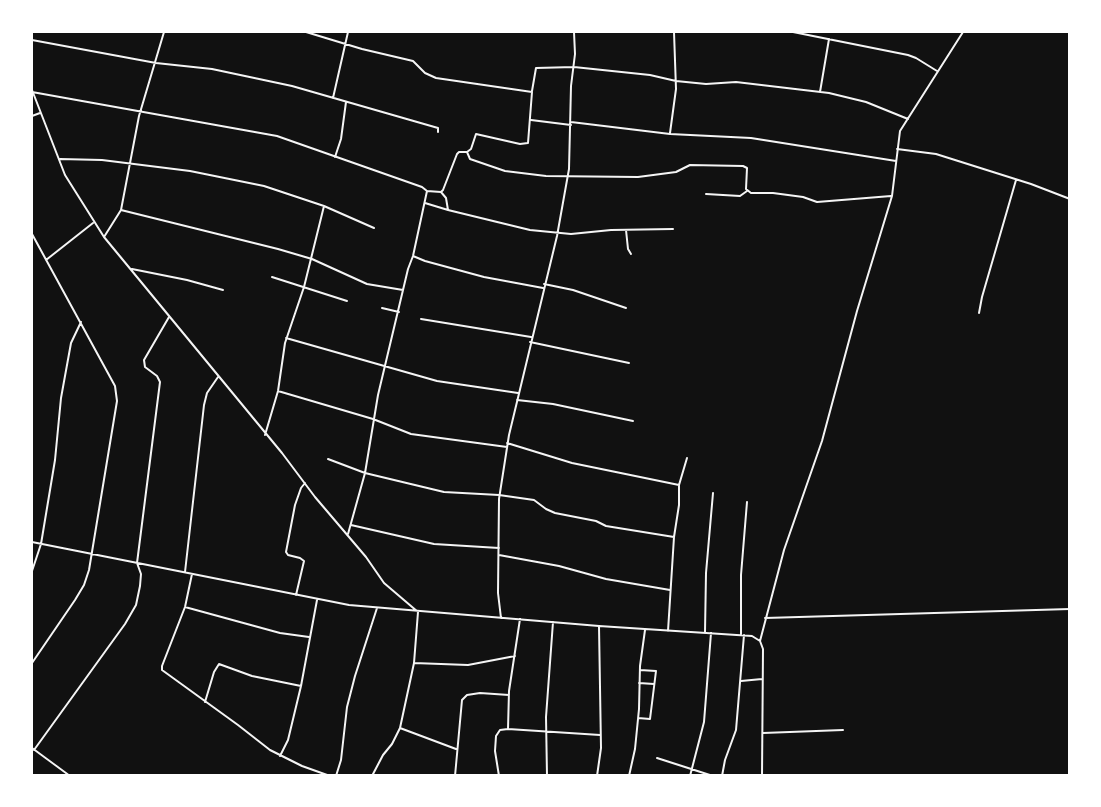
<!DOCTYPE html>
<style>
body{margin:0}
#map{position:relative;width:1101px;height:807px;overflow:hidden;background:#111;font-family:Figtree,sans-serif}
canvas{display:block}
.frame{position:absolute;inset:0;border:33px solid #fff;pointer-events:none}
</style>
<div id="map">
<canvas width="1101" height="807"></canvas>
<div class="frame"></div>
</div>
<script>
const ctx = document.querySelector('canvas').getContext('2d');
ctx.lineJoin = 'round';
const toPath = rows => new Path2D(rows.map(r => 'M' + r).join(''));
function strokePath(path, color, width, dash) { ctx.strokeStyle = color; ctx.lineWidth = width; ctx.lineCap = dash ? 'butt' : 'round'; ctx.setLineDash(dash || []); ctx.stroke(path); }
strokePath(toPath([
 [532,32,538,32],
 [793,32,908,55,916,58,937,71],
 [32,40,156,63,212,69,292,86,438,128,438,132],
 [32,90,65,175,104,237,282,453,315,497,366,557,384,583,418,612,414,663,400,728,392,744,383,755,372,776],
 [532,91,536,68,574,67,650,75,676,81,706,84,736,82,829,93,866,102,908,119],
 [32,92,277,136,422,187,427,191,441,192,443,190,457,154,459,152,467,152,471,149,476,134,520,144,528,143,532,92,436,78,425,73,413,61,362,49,306,32],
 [820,92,829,39],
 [333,98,348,32],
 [32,116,40,113],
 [531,120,571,125],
 [571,122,670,134,751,138,896,161],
 [670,133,676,89,674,32],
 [897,149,936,154,1031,184,1070,199],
 [467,152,470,159,505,171,546,176,638,177,676,172,690,165,743,166,747,168,746,189,751,193,773,193,803,197,817,202,891,196],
 [335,157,341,139,346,102],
 [60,159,102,160,190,171,264,186,324,206,304,287,285,343,278,391,265,435],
 [441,192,446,198,448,210,530,230,571,234,611,230,673,229],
 [706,194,740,196,747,191],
 [425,203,448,210],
 [324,206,374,228],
 [121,210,278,249,312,259,367,284,403,290],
 [626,230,628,249,631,254],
 [32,234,115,386,117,401,89,570,84,585,75,600,32,663],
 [104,237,121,210,139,116,164,32],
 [413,256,425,261,484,277,543,288],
 [46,260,93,223],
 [132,269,187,280,223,290],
 [272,277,347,301],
 [544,284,573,290,626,308],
 [382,308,399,312],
 [979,313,982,297,1016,180],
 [421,319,531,337],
 [286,338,437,381,518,393],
 [530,342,629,363],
 [278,391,373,419,411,434,507,447],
 [517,400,553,404,633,421],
 [507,443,572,463,679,485],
 [328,459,365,473,444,492,499,495,534,500,546,509,555,513,596,521,606,526,674,537],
 [351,525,434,544,499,548],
 [348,534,365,473,378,395,408,269,413,256,427,191],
 [32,542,349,605,599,626,752,636,760,641,763,649,762,776],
 [499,555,559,566,606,579,670,590],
 [32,571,41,544,55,460,61,398,71,343,81,322],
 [185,572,204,405,207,393,218,377],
 [192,574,185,607,162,666,162,670,238,725,270,750,302,766,330,776],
 [296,595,304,561,300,558,288,555,286,552,295,505,301,488,305,483],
 [185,607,280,633,309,637],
 [501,618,498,593,499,499,509,435,557,236,569,169,571,86,575,54,574,32],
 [765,618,1070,609],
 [668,631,674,537,679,505,679,485,687,458],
 [705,632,706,573,713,493],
 [741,634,741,575,747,502],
 [760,641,784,550,822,441,857,311,892,196,900,131,963,32],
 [414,663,468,665,515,656],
 [741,681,762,679],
 [639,683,654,684],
 [205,702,214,672,219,664,252,676,301,686],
 [638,718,650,719,656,671,640,670],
 [400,728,456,749],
 [508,729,600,735],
 [763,733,843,730],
 [32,748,70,776],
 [34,750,125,624,136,605,140,586,141,574,137,563,160,382,157,376,145,367,144,360,169,317],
 [280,756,288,740,301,686,317,600],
 [657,758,713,776],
 [336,776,341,760,347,707,355,676,377,608],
 [455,776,462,700,467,695,480,693,509,695],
 [499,776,495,751,496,736,500,730,508,729,509,691,520,619],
 [547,776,546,717,553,622],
 [597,776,601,748,599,626],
 [629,776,635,749,639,709,640,666,645,630],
 [690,776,704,722,711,633],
 [722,776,725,760,736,730,744,635]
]), '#f5f5f5', 2);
</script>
